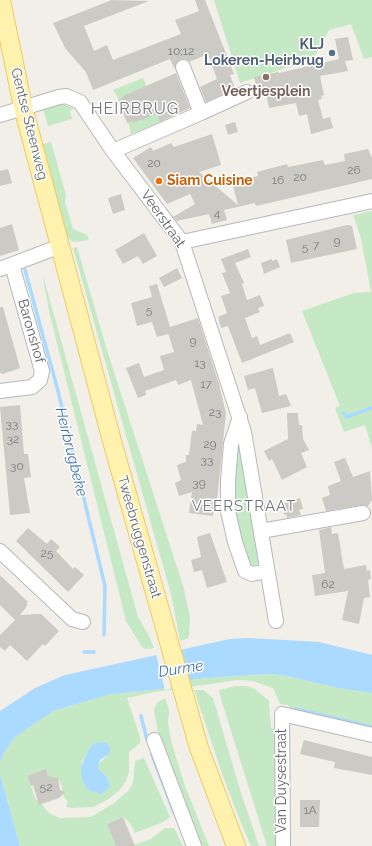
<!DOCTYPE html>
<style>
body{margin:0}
canvas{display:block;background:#f1efe8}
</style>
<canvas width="372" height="846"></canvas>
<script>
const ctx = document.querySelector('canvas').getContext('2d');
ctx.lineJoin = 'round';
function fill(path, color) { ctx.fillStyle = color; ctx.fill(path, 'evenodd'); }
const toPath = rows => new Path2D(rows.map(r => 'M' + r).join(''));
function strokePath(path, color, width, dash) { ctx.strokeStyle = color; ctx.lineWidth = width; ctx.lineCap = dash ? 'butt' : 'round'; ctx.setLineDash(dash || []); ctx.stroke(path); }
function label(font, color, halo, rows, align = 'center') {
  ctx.font = font + ' Raleway,sans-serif'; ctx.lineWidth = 3; ctx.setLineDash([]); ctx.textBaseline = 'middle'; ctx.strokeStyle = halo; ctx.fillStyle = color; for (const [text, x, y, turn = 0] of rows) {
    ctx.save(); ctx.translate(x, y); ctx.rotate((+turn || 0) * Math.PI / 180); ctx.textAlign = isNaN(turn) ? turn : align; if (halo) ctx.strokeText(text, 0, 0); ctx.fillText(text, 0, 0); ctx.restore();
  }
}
fill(toPath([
 [214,0,372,0,372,57,364,59,351,24,329,30,313,59,240,83],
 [143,78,148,90,131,92,126,98,124,95,123,96,124,99,120,101,113,90],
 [64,104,74,109,70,111,72,119,48,126,43,109],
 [156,110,160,122,131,134,128,121,132,120,134,123],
 [51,142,66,195,65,203,73,229,87,235,89,240,73,242,67,237,43,144],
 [372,211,372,449,365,425,344,432,335,408,340,406,302,311,354,293,371,292,361,238,353,215],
 [77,247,106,347,184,589,190,618,189,636,187,639,179,641,180,640,171,594,73,248],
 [42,272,138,617,149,636,154,648,146,649,142,647,126,621,49,311],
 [240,438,260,563,252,566,247,563,233,504,234,468],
 [271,674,287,676,338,688,372,693,372,730,292,711,288,705,280,704,273,688,253,681,238,680,154,692,127,698,140,737,140,743,129,752,129,772,126,781,119,791,107,800,93,807,72,808,66,807,68,802,63,795,62,787,58,778,49,778,46,769,27,776,36,800,38,800,49,813,59,818,91,817,114,803,128,791,133,783,135,761,144,758,170,817,163,822,135,833,130,823,123,817,107,824,116,846,20,846,0,774,0,763,4,753,15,737,33,723,53,711,111,694,161,689,195,679],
 [88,751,110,753,98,764,98,768,107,777,110,785,89,791,86,787,82,780,82,762],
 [236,686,247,686,255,689,269,701,271,728,278,730,279,846,267,846,221,699,219,690],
 [194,690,203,690,213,698,241,793,259,846,251,846,241,823,224,779],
 [165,698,169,710,168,723,172,744,185,786,209,846,199,846,160,745,154,710,157,703],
 [165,828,174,828,183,846,130,846,151,839]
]), '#c5e8c5');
fill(toPath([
 [250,638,319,642,372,655,372,693,338,688,287,676,271,674,237,676,195,679,161,689,111,694,53,711,15,737,4,753,0,763,0,774,20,846,0,846,0,711,35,688,65,675,230,639],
 [104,742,110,746,110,753,100,760,98,768,107,777,110,785,109,788,101,794,89,791,86,787,82,780,81,767,88,751,93,744]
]), '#aadaff');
fill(toPath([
 [181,648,190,683,165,690,156,654]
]), '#f1efe8');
strokePath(toPath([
 [25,270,58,391,105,586,104,635],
 [344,413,346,417,372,408],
 [84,652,94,652],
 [296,709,372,727],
 [141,716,147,740],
 [152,755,174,813]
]), '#aadaff', 3.5);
fill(toPath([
 [112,0,149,1,84,26,94,51,107,45,113,60,181,34,175,20,199,11,195,0,205,0,234,74,230,75,235,88,206,102,200,87,217,79,208,54,189,62,185,59,180,59,174,68,170,59,93,90,86,72,65,48,53,23],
 [348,37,353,60,345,61,348,71,320,76,324,95,321,96,322,99,318,100,323,119,330,117,333,128,311,134,307,114,299,116,296,103,269,108,266,94,259,96,254,77,278,72,279,73,339,59,335,39],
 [176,73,190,108,160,122,157,114,133,123,133,121,127,123,118,100,123,98,123,96],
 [235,122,238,132,228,135,225,125],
 [212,134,221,165,199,172,238,205,232,182,258,176,257,172,287,164,288,167,323,160,325,165,345,161,344,154,368,149,372,158,372,179,256,206,255,203,224,210,227,220,212,224,209,214,177,221,173,217,195,204,190,194,167,204,133,158,151,147,153,151,171,143,174,147],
 [8,169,12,183,0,186,0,171],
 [121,194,125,210,113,214,108,198],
 [12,224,19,250,0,256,0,228],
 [347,225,352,226,357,249,291,263,286,240],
 [144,233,157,256,143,264,138,256,123,264,115,250],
 [248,249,251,257,235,263,244,283,242,284,247,300,260,295,264,306,258,308,260,312,245,318,252,338,257,336,260,345,290,333,294,342,242,363,228,326,221,328,218,317,227,313,221,296,230,293,222,273,226,272,221,259],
 [272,259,272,261,277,259,280,267,264,274,261,263],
 [177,268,182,278,164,287,159,278],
 [157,284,170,327,198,318,219,384,226,413,216,510,214,509,213,516,189,513,192,492,179,496,175,483,181,480,177,465,186,462,186,455,189,455,192,431,196,431,197,424,203,425,191,380,178,385,176,380,145,391,146,395,138,398,126,368,139,363,144,377,164,370,160,356,174,352,169,336,168,334,157,337,152,322,137,326,131,303,152,297,149,286],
 [0,307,3,307,20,368,3,374,0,373],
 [273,368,279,396,286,394,291,406,262,413,255,388,248,390,244,376],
 [20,405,24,454,28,454,31,477,24,478,30,513,10,515,0,407],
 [287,413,298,413,299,425,302,425,303,439,309,450,301,453,307,467,282,480,272,459,269,461,264,451,288,439],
 [345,458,353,477,370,471,372,500,368,506,362,505,326,511,322,498,330,495,328,486,341,481,334,462],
 [300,498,303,509,299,510,301,515,287,518,286,514,284,515,283,503],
 [331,527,332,534,338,533,344,569,366,565,367,571,370,570,371,579,368,580,370,597,364,598,359,624,342,620,348,591,315,596,312,575,325,573,319,530],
 [28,528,47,544,51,539,60,547,56,551,73,569,75,567,84,575,68,592,16,541],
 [210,533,227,582,207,588,202,570,194,572,191,560,201,557,197,537],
 [0,575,28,602,26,604,28,605,20,615,41,614,59,631,45,646,43,644,27,661,10,645,5,651,0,647,0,635,15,620,0,605],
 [304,740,372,757,372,775,334,768,335,762,300,754],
 [46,769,48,776,58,778,60,790,65,792,59,798,39,805,33,785,31,786,27,776],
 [300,800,320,800,319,827,300,827],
 [123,817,135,846,116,846,107,824]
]), '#cccac5');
const minor = toPath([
 [201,113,247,92],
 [0,115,59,97,66,96,80,102,113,151,182,242,244,432,276,621],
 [113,151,201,113,183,67],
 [182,242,372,201],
 [0,269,50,250],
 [0,391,32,387,40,380,42,371,12,265],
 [240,417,231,444,228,481,228,511,235,542,245,571,252,574,267,571],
 [261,531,363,513],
 [0,551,72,619,83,622],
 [154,740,194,846],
 [283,846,282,714,372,735]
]);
const major = toPath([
 [1,0,23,107,112,441,199,748,236,846]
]);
strokePath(minor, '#b5b8bc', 16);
strokePath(major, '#f2c960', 20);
strokePath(minor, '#fff', 14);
strokePath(major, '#fff2af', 18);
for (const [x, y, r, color] of [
 [332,53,4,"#5c6f8a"],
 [266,77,4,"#8d6e63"],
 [159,181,4,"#e8710a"]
]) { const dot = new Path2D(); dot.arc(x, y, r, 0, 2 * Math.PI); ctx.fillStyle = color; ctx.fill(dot); strokePath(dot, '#fff', 1.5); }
label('12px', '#7a7d7f', null, [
 ["10;12",181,51],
 ["20",154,163],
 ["26",354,170],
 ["20",300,177],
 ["16",278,180],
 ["4",217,213],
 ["9",337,241],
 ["7",316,245],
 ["5",305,247],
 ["5",149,310],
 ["9",193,341],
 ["13",200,363],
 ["17",206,384],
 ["23",215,412],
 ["33",12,424],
 ["32",13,439],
 ["29",210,444],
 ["33",207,460],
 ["30",17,466],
 ["39",199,483],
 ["25",47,553],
 ["62",328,584],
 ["52",46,787],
 ["1A",310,810]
]);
label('bold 14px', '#4e5e75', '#fff', [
 ["KLJ",324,45],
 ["Lokeren-Heirbrug",324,61]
], 'right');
label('bold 14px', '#785e54', '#fff', [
 ["Veertjesplein",266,92]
]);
label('14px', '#5f6368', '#fff', [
 ["Gentse Steenweg",29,124,76],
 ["Veerstraat",163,219,55],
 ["Baronshof",31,331,74],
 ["Tweebruggenstraat",139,537,74],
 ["Van Duysestraat",282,781,-90]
]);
label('bold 14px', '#c56008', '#fff', [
 ["Siam Cuisine",167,181]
], 'left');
label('italic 15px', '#4174aa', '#fff', [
 ["Heirbrugbeke",71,452,76],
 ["Durme",181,669,-9]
]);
ctx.letterSpacing = '1px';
label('15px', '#70757a', '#fff', [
 ["VEERSTRAAT",244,506]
]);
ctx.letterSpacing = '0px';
ctx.letterSpacing = '1px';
label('16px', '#70757a', '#fff', [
 ["HEIRBRUG",135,109]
]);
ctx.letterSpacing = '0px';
</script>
